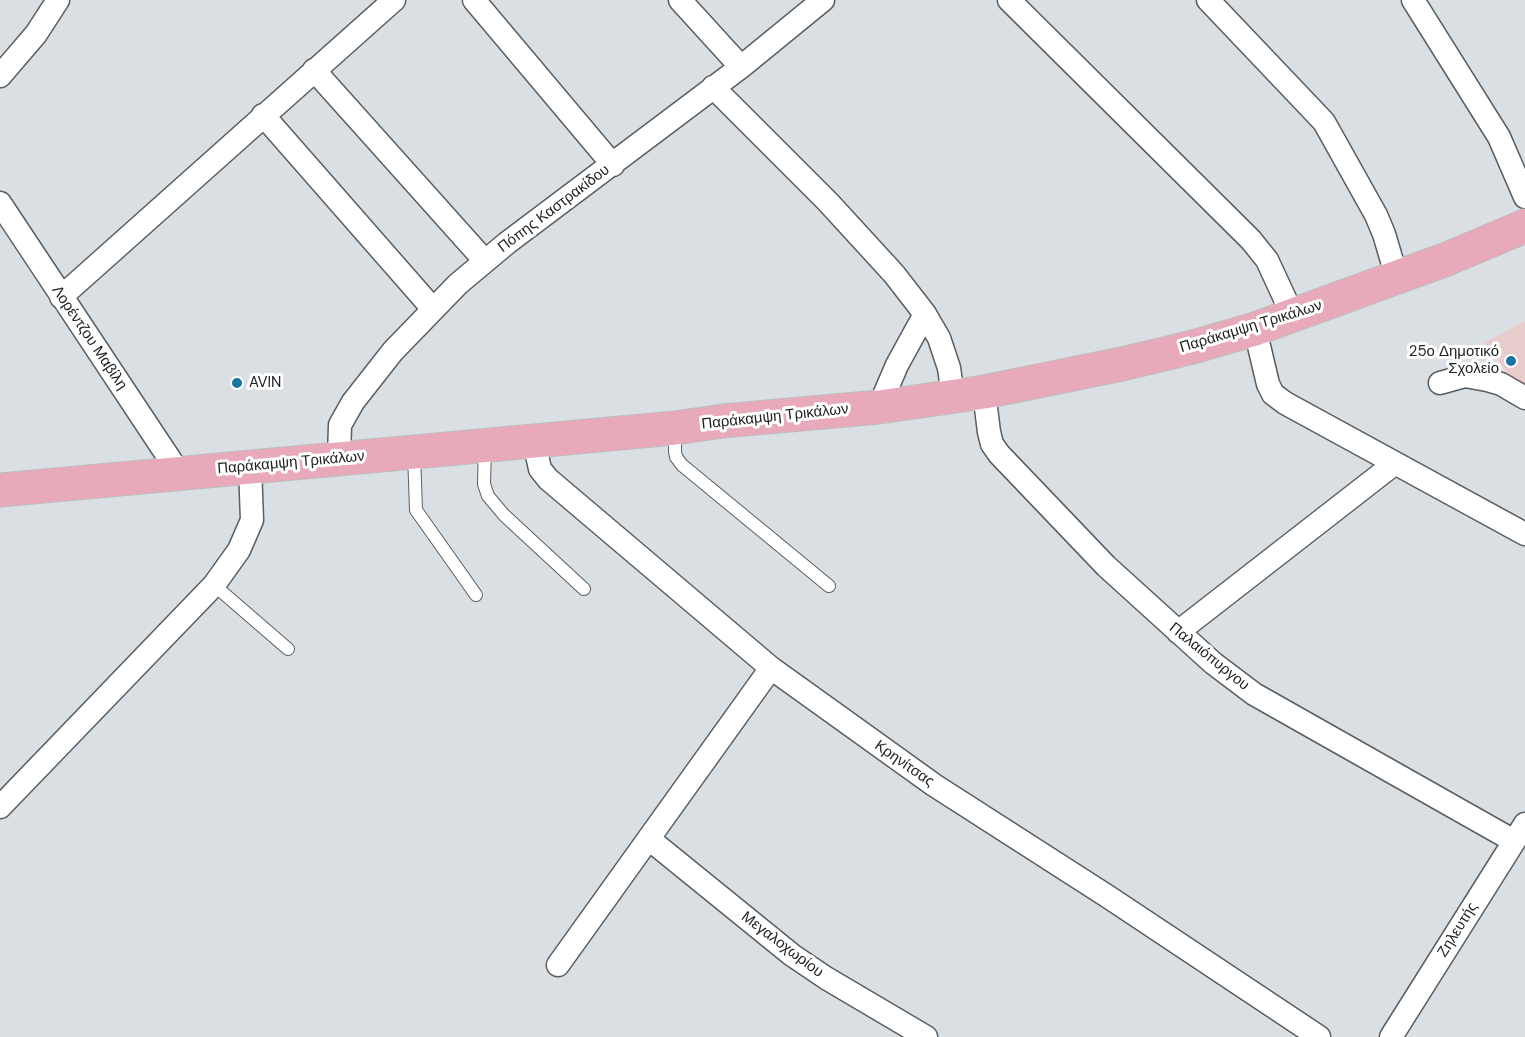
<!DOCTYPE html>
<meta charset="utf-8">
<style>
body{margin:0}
canvas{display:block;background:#dadfe3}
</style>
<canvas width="1525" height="1037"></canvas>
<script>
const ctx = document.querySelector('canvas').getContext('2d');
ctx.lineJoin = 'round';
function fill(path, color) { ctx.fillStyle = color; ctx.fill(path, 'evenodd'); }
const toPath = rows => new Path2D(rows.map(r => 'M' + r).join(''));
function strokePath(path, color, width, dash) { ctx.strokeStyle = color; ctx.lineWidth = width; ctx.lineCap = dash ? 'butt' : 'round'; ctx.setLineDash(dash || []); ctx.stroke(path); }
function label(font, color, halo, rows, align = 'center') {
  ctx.font = font + ' "DM Sans",sans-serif'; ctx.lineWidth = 6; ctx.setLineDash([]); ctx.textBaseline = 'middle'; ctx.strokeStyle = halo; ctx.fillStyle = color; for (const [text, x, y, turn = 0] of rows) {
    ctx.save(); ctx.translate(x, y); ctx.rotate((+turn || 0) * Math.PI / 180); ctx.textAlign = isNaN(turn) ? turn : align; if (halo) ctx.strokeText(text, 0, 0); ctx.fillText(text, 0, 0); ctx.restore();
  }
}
fill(toPath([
 [1525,321,1525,386,1512,379,1484,343]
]), '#e8cdcd');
const service = toPath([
 [675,429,675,451,676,457,682,465,829,586],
 [485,447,484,484,488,496,504,515,584,589],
 [414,453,416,510,476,595],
 [214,585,288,649]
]);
const minor = toPath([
 [474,0,613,165],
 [680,0,741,67],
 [1009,0,1251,240,1267,260,1293,316],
 [1208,0,1324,122,1376,215,1384,234,1397,278],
 [1413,0,1499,137,1525,197],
 [314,70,485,261],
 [0,76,36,34,58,0],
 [713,87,828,202,894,274,925,314,939,338,949,368,953,396],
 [263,115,433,309],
 [0,203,179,473],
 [61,297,394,0],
 [1255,329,1268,384,1273,394,1285,403,1525,534],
 [1440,383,1465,376,1487,380,1501,384,1525,398],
 [984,392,989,432,992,444,999,454,1106,566,1213,663,1254,694,1514,841],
 [879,407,897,365,925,314],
 [534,441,540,469,548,479,771,668,934,785,1107,896,1319,1037],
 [339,458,340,425,353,402,393,351,458,284,507,243,741,67,823,0],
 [1178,632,1394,464],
 [0,807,214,585,239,550,252,520,250,467],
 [649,839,792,955,826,978,926,1037],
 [558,965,771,668],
 [1391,1037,1525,824]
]);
const primary = toPath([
 [0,490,675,428,723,421,879,407,984,392,1122,364,1193,347,1255,329,1447,259,1525,226]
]);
strokePath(service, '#5a5e61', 14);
strokePath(minor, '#5a5e61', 25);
strokePath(primary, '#bdbdbe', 35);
strokePath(service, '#fff', 12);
strokePath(minor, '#fff', 22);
strokePath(primary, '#e8aabb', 33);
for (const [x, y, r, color] of [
 [1511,361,6,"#1b73a2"],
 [237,383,6,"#1b73a2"]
]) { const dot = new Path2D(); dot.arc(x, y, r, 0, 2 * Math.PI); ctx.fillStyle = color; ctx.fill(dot); strokePath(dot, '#fff', 2); }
label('15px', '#222325', '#fff', [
 ["Πόπης Καστρακίδου",554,209,-37],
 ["Παράκαμψη Τρικάλων",1251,327,-17],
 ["Λορέντζου Μαβίλη",89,338,56],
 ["Παράκαμψη Τρικάλων",775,417,-6],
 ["Παράκαμψη Τρικάλων",291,463,-5],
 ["Παλαιόπυργου",1209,657,39],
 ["Κρηνίτσας",904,764,35],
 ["Ζηλευτής",1458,930,-58],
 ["Μεγαλοχωρίου",782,945,37]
]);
label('15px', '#222325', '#fff', [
 ["25ο Δημοτικό",1499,352],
 ["Σχολείο",1499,369],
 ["AVIN",249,383,"left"]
], 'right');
</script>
